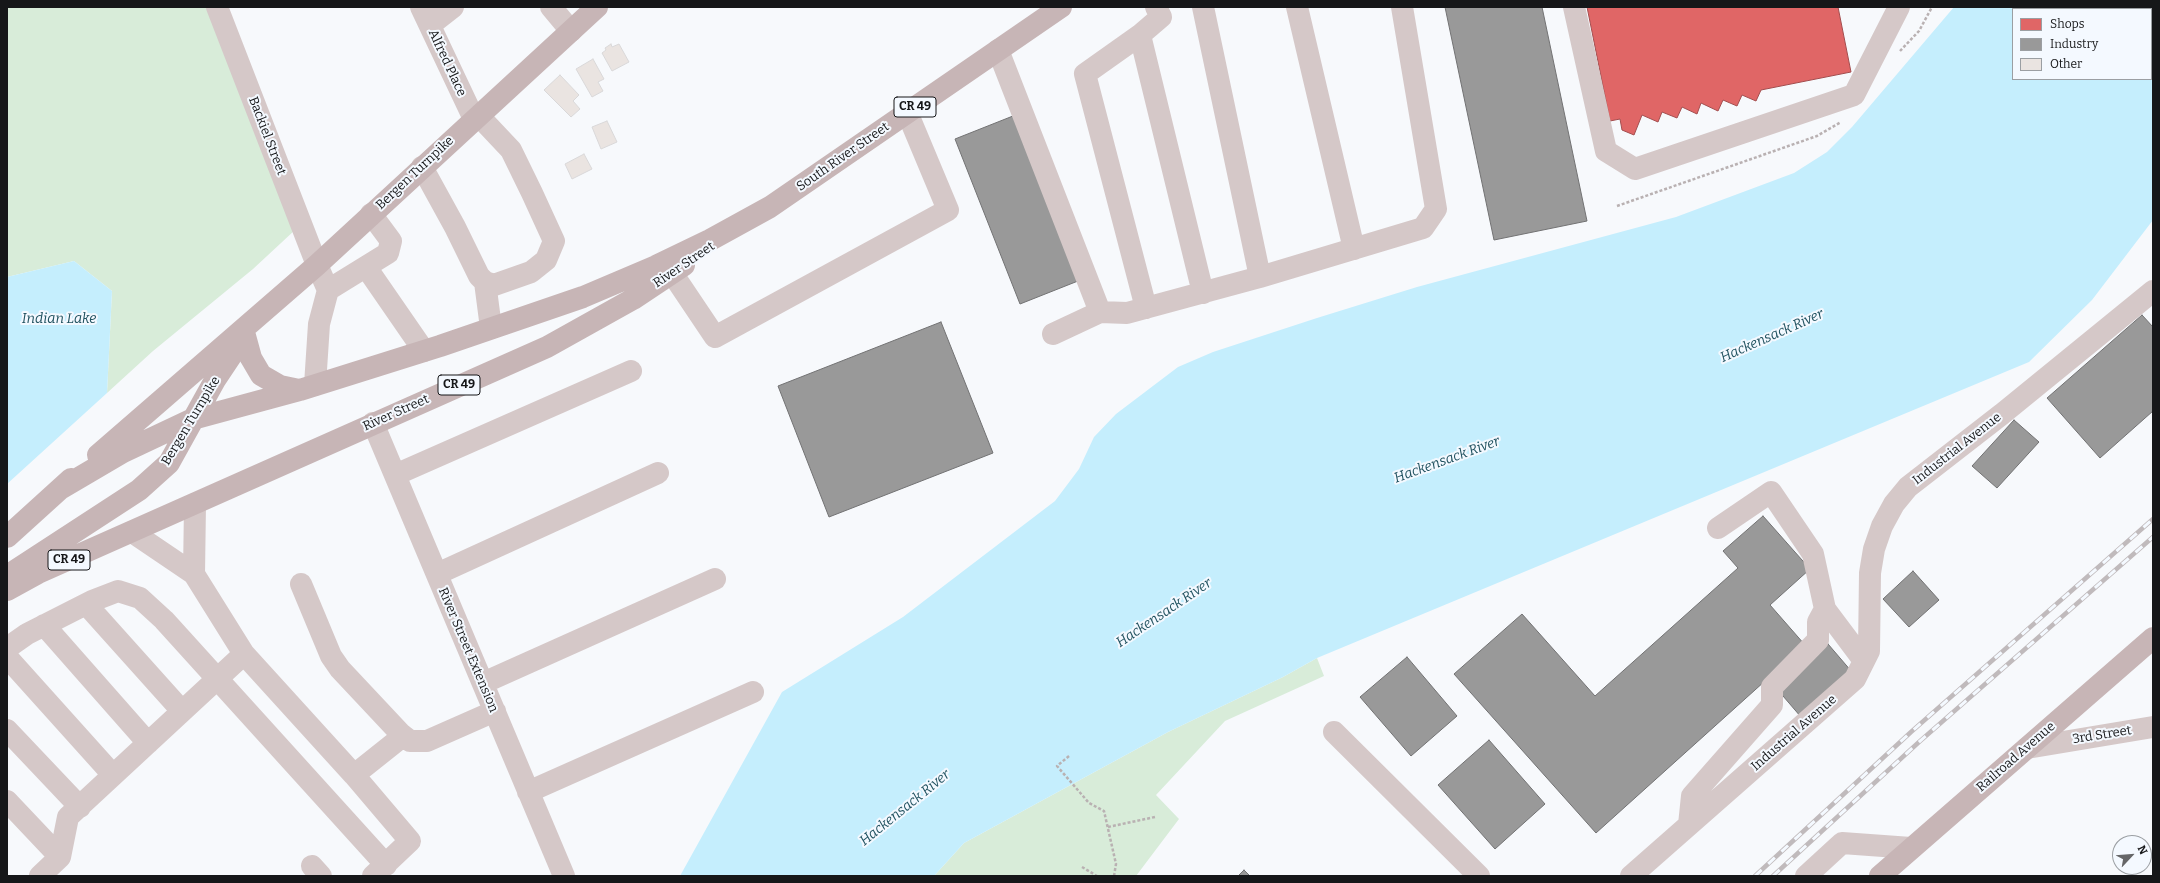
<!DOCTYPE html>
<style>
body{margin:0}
#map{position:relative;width:2160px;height:883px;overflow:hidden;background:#f7f9fc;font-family:Bitter,serif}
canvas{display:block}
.frame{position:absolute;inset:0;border:8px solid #161719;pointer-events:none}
.legend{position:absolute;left:2012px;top:8px;width:140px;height:72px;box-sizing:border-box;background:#f4f9ff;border:1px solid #9b9fa3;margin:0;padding:5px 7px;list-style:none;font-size:12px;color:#161719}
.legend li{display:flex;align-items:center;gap:8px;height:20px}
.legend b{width:20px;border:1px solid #9b9fa3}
.north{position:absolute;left:2112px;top:835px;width:40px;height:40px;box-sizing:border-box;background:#f4f9ff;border:1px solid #9b9fa3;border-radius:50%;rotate:64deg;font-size:11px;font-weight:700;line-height:16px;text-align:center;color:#161719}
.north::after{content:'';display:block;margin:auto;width:14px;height:18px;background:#656668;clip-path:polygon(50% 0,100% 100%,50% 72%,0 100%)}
</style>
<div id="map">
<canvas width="2160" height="883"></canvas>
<div class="frame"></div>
<ul class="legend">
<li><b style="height:11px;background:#e06666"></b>Shops</li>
<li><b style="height:11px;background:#999"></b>Industry</li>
<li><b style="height:11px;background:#eae4e1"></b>Other</li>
</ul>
<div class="north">N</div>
</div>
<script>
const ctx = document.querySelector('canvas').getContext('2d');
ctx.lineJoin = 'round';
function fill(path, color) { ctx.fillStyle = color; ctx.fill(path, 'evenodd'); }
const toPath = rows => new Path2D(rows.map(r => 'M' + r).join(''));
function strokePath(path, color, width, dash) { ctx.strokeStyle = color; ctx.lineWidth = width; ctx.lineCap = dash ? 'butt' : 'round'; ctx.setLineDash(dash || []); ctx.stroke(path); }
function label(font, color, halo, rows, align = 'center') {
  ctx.font = font + ' Bitter,serif'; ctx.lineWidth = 4; ctx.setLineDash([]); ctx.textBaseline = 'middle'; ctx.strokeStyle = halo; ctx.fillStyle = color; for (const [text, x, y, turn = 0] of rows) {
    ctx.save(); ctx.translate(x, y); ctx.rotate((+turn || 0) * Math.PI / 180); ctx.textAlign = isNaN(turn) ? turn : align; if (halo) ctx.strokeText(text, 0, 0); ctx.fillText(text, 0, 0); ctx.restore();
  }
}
fill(toPath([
 [7,7,210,7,295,230,253,269,153,351,107,393,112,291,74,261,7,277],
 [1317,658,1324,676,1225,721,1156,795,1179,819,1136,876,934,876,964,843,1168,732,1283,677]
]), '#d8ecd9');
fill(toPath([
 [1954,7,2153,7,2153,220,2092,300,2029,362,1317,658,1283,677,1168,732,964,843,934,876,680,876,782,692,903,617,1055,501,1079,469,1094,437,1116,414,1178,367,1213,352,1317,318,1417,287,1676,217,1794,173,1827,152,1852,127],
 [2013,9,2151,9,2151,79,2013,79],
 [74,261,112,291,107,393,7,484,7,277]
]), '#c5eefd');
const shops = toPath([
 [1587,7,1838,7,1851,72,1761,90,1756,101,1742,95,1737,106,1723,100,1718,111,1701,103,1697,114,1682,107,1677,118,1662,112,1658,122,1642,115,1634,135,1622,130,1620,119,1610,121,1587,7]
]);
fill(shops, '#e06666');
strokePath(shops, '#a34e4f', 1);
const industry = toPath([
 [1445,7,1542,7,1587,221,1494,240,1445,7],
 [1018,114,1083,279,1020,304,955,139,1018,114],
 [2142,315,2153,327,2153,411,2100,458,2047,398,2142,315],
 [941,322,993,453,829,517,778,386,941,322],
 [2014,420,2039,442,1997,488,1972,466,2014,420],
 [1763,516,1810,569,1770,605,1805,645,1596,833,1454,674,1522,614,1595,696,1738,568,1723,551,1763,516],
 [1913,571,1939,600,1909,627,1883,599,1913,571],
 [1828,644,1852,672,1801,717,1777,689,1828,644],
 [1407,657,1457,716,1411,756,1360,697,1407,657],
 [1489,740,1545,804,1495,849,1438,785,1489,740],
 [1244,870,1250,876,1238,876,1244,870]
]);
fill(industry, '#999');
strokePath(industry, '#727273', 1);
const building = toPath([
 [611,44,612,47,619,44,629,62,612,71,602,53,606,50,605,48,611,44],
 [593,59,604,79,598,82,603,91,592,97,576,69,593,59],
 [560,75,579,95,573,101,580,109,571,117,544,90,560,75],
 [607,121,617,142,601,149,592,127,607,121],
 [584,154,592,169,572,179,565,164,584,154]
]);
fill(building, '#eae4e1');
strokePath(building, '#d9d8d9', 1);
strokePath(toPath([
 [1900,51,1919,31,1932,7],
 [1617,206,1817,136,1841,122],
 [1069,756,1057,766,1089,803,1104,811,1116,864,1114,876],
 [1108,827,1155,817],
 [1082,867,1097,876]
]), '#b9b1b2', 2.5, [3, 2]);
strokePath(toPath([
 [217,7,317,265,328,290,388,253,391,241,371,214],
 [421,7,474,119],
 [551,7,571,31],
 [1156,7,1161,17,1140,35,1203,293],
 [1203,7,1260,277],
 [1297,7,1354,249],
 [1574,7,1606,151,1635,169,1854,95,1899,7],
 [430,25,453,7],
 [1140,35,1085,74,1146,308],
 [998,50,1100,312,1127,313,1260,277,1423,228,1436,209,1402,7],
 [422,167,455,227,479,276,485,282,494,285,531,272,546,260,554,241,532,193,511,150,478,115],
 [366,267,424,351],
 [672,273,715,337,948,210,907,112],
 [485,282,491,328],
 [1053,334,1100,312],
 [315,385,319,324,328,290],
 [373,423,564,876],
 [395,475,631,371],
 [1718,528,1771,492,1813,554,1825,609,1864,661],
 [132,532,194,574,244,654,354,775,410,841,373,876],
 [194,574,195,504],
 [437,574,658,473],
 [301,584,331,656,340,669,401,734,410,741,427,741,495,711],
 [86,604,182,711],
 [44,625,148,743],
 [7,648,27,634,92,601,118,591,140,598,164,620,386,865],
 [7,657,113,775],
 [483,683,715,579],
 [7,730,80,807],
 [1334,732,1479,876],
 [2027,748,2153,727],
 [354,775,403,736],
 [528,792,753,692],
 [7,801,60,857],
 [1689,825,1692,796,1772,705,1772,687,1818,640,1818,622,1825,609],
 [312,866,321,876],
 [40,876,60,857,68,817,244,654],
 [1631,876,1855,679,1869,651,1870,573,1874,549,1882,526,1894,504,1908,487,2002,414,2153,291],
 [1806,876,1842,843,1911,848]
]), '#d5c8c8', 22);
strokePath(toPath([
 [245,336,251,358,261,375,280,386,299,390],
 [98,455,317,265,597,7],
 [60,489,123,452,193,419,300,390,440,346,583,297,656,266,710,240,770,207,1061,7],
 [7,537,71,479],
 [7,576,139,490,169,463,215,380,241,341],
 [7,590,38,573,547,347,633,299,684,265],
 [1880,876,2153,638]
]), '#c7b5b6', 22);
const rail = toPath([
 [1755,876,1911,732,2153,519],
 [1773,876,1919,742,2153,537]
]);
strokePath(rail, '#c0babc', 4.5);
strokePath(rail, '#f4f9ff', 3, [9]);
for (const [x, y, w] of [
 [915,107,42],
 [459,385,42],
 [69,560,42]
]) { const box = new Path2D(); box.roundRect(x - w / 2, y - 10, w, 20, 3); ctx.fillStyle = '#f4f9ff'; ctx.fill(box); strokePath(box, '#161719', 1); }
label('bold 12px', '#161719', null, [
 ["CR 49",915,107],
 ["CR 49",459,385],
 ["CR 49",69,560]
]);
label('13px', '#161719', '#f4f9ff', [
 ["Alfred Place",447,63,65],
 ["Backiel Street",267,136,69],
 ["South River Street",843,157,-35],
 ["Bergen Turnpike",415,173,-43],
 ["River Street",684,265,-34],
 ["River Street",396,413,-24],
 ["Bergen Turnpike",191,421,-59],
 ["Industrial Avenue",1957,449,-38],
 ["River Street Extension",468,650,67],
 ["Industrial Avenue",1794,733,-41],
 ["3rd Street",2102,735,-9],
 ["Railroad Avenue",2016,757,-41]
]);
label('italic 14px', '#215260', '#f4f9ff', [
 ["Indian Lake",59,319],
 ["Hackensack River",1772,336,-24],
 ["Hackensack River",1447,460,-20],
 ["Hackensack River",1164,613,-34],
 ["Hackensack River",905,808,-39]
]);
</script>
